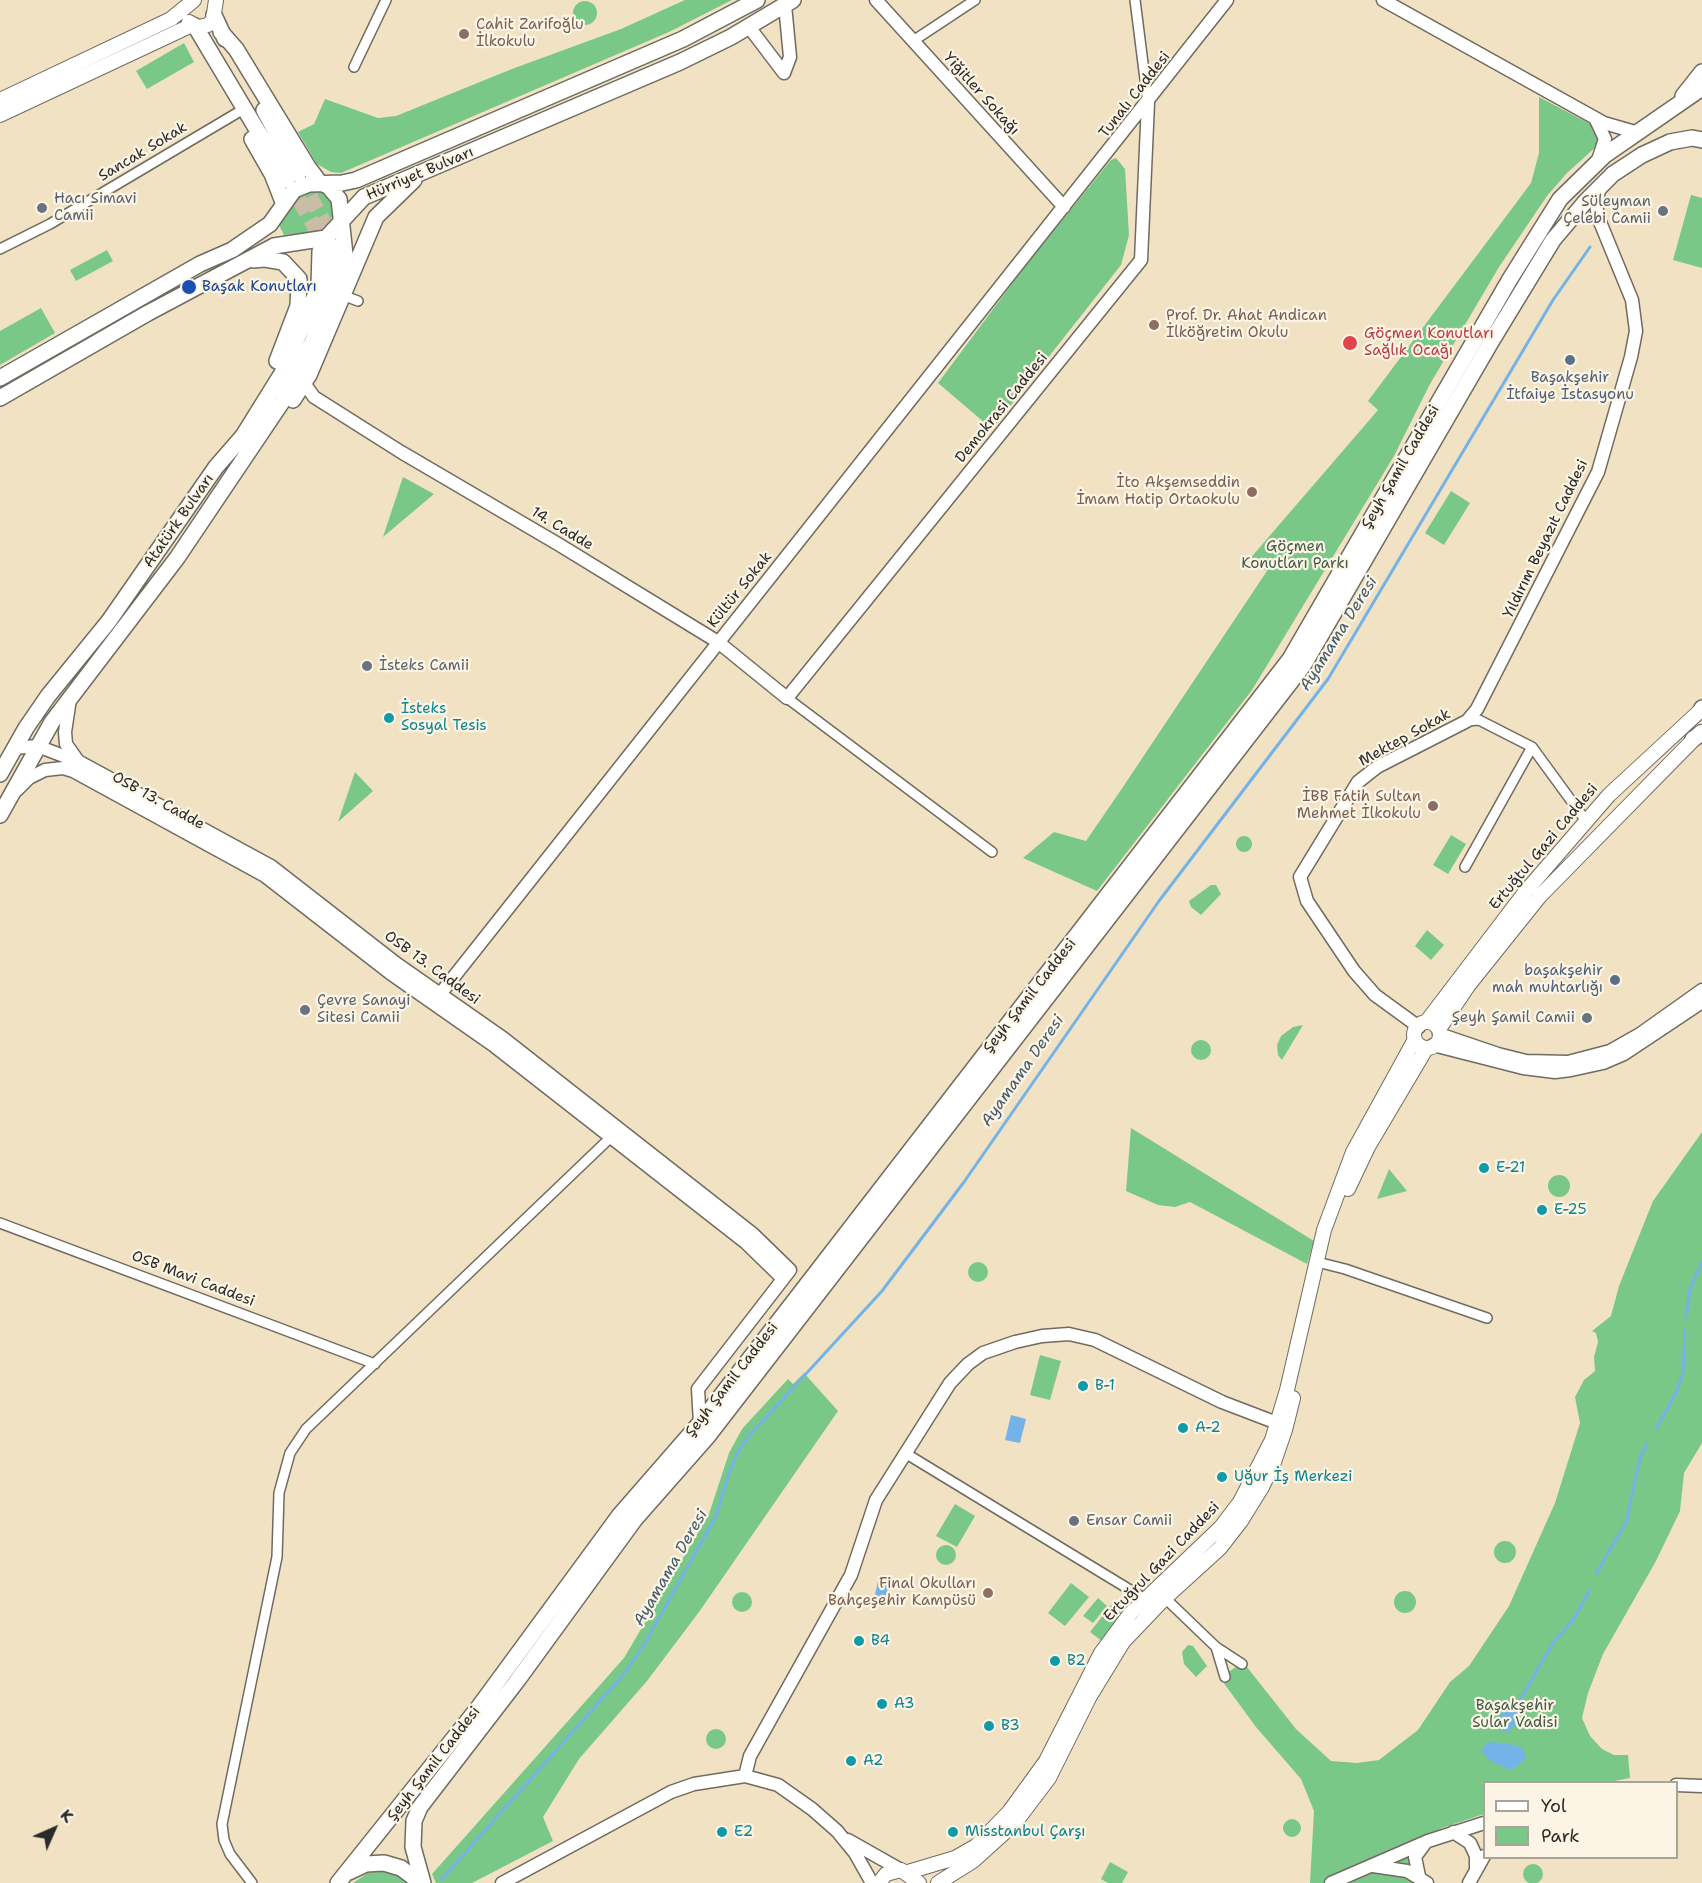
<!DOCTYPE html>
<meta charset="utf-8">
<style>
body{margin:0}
#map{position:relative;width:1702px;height:1883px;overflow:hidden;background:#f1e2c4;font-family:"Shantell Sans",sans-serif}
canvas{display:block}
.legend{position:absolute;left:1483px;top:1781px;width:195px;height:78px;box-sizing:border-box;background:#fcf5e5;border:2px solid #a8a49b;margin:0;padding:8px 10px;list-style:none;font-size:18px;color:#2b2b2b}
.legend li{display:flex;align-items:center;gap:12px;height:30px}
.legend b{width:30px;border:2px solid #a8a49b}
.north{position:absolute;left:24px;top:1799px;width:60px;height:60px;-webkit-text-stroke:4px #fcf5e5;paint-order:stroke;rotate:45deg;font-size:16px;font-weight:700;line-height:24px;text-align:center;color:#2b2b2b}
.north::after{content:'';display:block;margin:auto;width:21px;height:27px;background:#2b2b2b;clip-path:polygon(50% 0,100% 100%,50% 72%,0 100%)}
</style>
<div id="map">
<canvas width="1702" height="1883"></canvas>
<ul class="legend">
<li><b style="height:8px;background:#fff"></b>Yol</li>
<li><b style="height:16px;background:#7ac888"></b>Park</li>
</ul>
<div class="north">K</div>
</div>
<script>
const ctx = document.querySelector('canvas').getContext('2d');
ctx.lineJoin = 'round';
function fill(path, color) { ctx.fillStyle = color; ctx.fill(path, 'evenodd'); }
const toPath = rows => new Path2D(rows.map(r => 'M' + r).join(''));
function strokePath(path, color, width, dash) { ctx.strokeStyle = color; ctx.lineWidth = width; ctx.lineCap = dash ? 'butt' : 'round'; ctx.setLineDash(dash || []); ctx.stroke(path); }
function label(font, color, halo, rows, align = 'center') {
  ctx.font = font + ' "Shantell Sans",sans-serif'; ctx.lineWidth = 4.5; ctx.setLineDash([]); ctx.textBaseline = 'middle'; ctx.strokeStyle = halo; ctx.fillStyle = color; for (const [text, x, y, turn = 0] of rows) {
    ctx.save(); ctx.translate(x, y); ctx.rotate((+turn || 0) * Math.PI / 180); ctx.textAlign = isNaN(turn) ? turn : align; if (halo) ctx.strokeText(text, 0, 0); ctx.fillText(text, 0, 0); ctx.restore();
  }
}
fill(toPath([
 [685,0,732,0,669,32,341,173,331,172,317,164,298,132,314,124,325,99,378,118,396,116,512,69,621,29],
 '573 13a12 12 0 1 1 24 0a12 12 0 1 1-24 0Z',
 [184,43,194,62,147,89,136,71],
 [1539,97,1592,125,1600,137,1598,145,1567,173,1547,196,1499,267,1430,384,1394,456,1252,690,1097,891,1023,858,1054,832,1086,841,1123,787,1267,571,1248,561,1378,410,1368,401,1531,183,1539,153],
 [1116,158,1125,169,1129,235,1121,265,992,429,938,383,1026,265,1111,160],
 [317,190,324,192,332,203,334,210,330,222,314,232,284,235,279,225,298,196,304,192],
 [1691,195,1702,198,1702,268,1673,260],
 [107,250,113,261,76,281,70,270],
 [41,308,55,333,0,365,0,331],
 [403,477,434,494,383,537],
 [1451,491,1470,503,1444,545,1425,533],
 [355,772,373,791,338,822],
 [1451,835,1466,844,1448,874,1433,865],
 '1236 844a8 8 0 1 1 16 0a8 8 0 1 1-16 0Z',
 [1211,885,1216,885,1221,894,1201,915,1191,907,1189,901],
 [1427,930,1444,945,1431,960,1415,946],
 [1303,1025,1282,1060,1278,1055,1277,1045,1281,1036,1293,1027],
 '1191 1050a10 10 0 1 1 20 0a10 10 0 1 1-20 0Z',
 [1131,1128,1314,1241,1307,1264,1190,1202,1175,1207,1158,1205,1126,1191],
 [1702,1132,1702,1443,1684,1473,1680,1511,1656,1561,1603,1654,1588,1693,1582,1718,1590,1736,1602,1749,1614,1755,1628,1755,1630,1778,1609,1782,1484,1782,1484,1814,1442,1828,1415,1841,1410,1865,1412,1877,1417,1883,1310,1883,1314,1811,1301,1779,1256,1727,1220,1678,1243,1662,1296,1729,1331,1761,1357,1763,1379,1760,1418,1730,1450,1682,1469,1666,1509,1606,1555,1503,1580,1423,1575,1397,1584,1380,1595,1371,1594,1357,1598,1342,1596,1333,1592,1331,1611,1316,1619,1286,1653,1201],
 [1389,1169,1407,1191,1377,1199],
 '1548 1186a11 11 0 1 1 22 0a11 11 0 1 1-22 0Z',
 '968 1272a10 10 0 1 1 20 0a10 10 0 1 1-20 0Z',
 [1040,1355,1061,1361,1050,1400,1030,1395],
 [804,1373,838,1411,699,1612,647,1681,579,1759,543,1817,553,1841,472,1883,436,1883,432,1874,624,1658,709,1514,729,1453,742,1429,788,1379,793,1384],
 [955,1504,975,1516,957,1547,936,1536],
 '1494 1552a11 11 0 1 1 22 0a11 11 0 1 1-22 0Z',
 '936 1555a10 10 0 1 1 20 0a10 10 0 1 1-20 0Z',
 [1071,1583,1089,1597,1065,1626,1048,1613],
 '1394 1602a11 11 0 1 1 22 0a11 11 0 1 1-22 0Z',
 '732 1602a10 10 0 1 1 20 0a10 10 0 1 1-20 0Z',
 [1098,1598,1107,1606,1093,1623,1083,1616],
 [1111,1605,1124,1615,1103,1642,1090,1632],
 [1188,1645,1193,1646,1207,1666,1196,1677,1184,1664,1182,1652],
 '706 1739a10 10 0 1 1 20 0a10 10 0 1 1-20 0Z',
 '1283 1828a9 9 0 1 1 18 0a9 9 0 1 1-18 0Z',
 [1110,1862,1128,1872,1122,1883,1108,1883,1101,1879],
 '1523 1874a10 10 0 1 1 20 0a10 10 0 1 1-20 0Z',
 [381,1871,393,1872,410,1883,353,1883,368,1873]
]), '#7ac888');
fill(toPath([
 [1011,1415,1026,1419,1020,1443,1005,1440],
 [879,1577,890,1579,884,1605,873,1603],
 [1517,1699,1522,1704,1515,1725,1509,1731,1502,1731,1496,1721,1507,1707],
 [1493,1742,1520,1746,1526,1755,1524,1761,1511,1770,1492,1762,1481,1751,1487,1743]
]), '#74b3e7');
strokePath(toPath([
 [1686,1318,1690,1289,1702,1262],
 [1656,1429,1675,1395,1683,1373,1685,1331],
 [1596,1574,1626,1522,1640,1458,1647,1444],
 [1520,1700,1553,1643,1573,1620,1590,1590],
 [442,1879,624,1674,645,1643,716,1516,728,1476,737,1453,748,1437,882,1291,964,1182,1159,901,1328,679,1553,300,1590,247]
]), '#74b3e7', 3);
strokePath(toPath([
 [299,176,324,222,332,246],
 [287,180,314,226,320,250]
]), '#c9bda5', 15, [15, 8]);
const minor = toPath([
 [1135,0,1148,103],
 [913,41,975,0],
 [354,67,386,0],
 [0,249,50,224,237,113],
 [342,295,358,301],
 [787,698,992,852],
 [1467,721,1479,720,1532,747,1586,821],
 [1465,867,1532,747],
 [0,1223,375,1364],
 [1317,1262,1345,1269,1487,1318],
 [905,1453,1145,1599,1165,1598,1216,1647,1242,1664],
 [1216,1647,1225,1677],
 [252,1883,230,1854,224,1840,222,1824,277,1557,279,1493,290,1453,306,1429,610,1138]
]);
const tertiary = toPath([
 [876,0,1064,207],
 [1383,0,1604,123,1635,132],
 [749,27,784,73],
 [784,73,790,57,785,5],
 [1595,118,1605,139,1598,160],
 [304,383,314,397,401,452,558,544,718,642,787,698,1141,260,1148,103],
 [70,699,65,732,66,744,78,761,271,866,397,964,503,1038,753,1234,790,1270,698,1389,700,1423],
 [15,748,37,746,77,761],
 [17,790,29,778,45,770,63,768,73,771,265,876,390,973,493,1045,745,1242,783,1279],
 [441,993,1227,0],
 [1419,1027,1375,995,1354,971,1307,901,1300,877,1358,782,1377,767,1467,721,1477,709,1598,472,1631,357,1636,331,1632,300,1598,217,1596,203,1600,187],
 [1439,1034,1498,1054,1526,1061,1568,1062,1610,1051,1640,1034,1702,990],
 [1433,1045,1523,1068,1555,1072,1571,1070,1603,1063,1624,1054,1702,1002],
 [745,1776,750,1756,851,1575,876,1500,950,1383,968,1364,983,1353,1015,1342,1042,1336,1069,1334,1095,1340,1222,1402,1277,1423],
 [1676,1785,1702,1786],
 [1453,1832,1470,1843,1476,1856,1476,1868],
 [848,1840,901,1870],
 [1373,1866,1407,1871,1427,1883],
 [1419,1876,1415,1857,1426,1842],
 [502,1883,671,1792,694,1784,745,1776,778,1785,812,1809,837,1831,855,1853,872,1883],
 [1331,1883,1428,1841,1484,1823],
 [1469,1883,1484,1856]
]);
const secondary = toPath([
 [189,22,198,27,208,25,213,20,216,0],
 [0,100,171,19,194,0],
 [0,115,192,25],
 [1427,1021,1526,891,1609,795,1702,709],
 '1414 1035a13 13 0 1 1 26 0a13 13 0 1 1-26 0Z',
 [1439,1029,1468,986,1540,896,1701,732],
 [1348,1189,1368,1147,1426,1049],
 [908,1872,955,1858,976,1846,1009,1812,1046,1761,1101,1653,1130,1614,1221,1527,1240,1502,1272,1440,1287,1390,1324,1230,1353,1152,1414,1041],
 [879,1883,886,1874,901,1870,919,1883],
 [938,1883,973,1861,1015,1823,1049,1778,1090,1696,1123,1642,1165,1598,1220,1548,1241,1521,1262,1487,1274,1462,1285,1430,1293,1398]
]);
const primary = toPath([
 [214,15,225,39],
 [195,26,287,180],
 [221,32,236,49,308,167,320,183,328,186,339,199,346,264,344,280],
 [1683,96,1702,72],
 [264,110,298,174],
 [252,139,272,174,283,202],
 [253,260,265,259,283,262,299,279,298,306,277,361],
 [0,378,200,264,232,250,270,224,294,190,309,184,342,183,356,180,683,39,757,0],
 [0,398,148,313,274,246,326,238,364,197,680,62,731,37,793,0],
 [293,400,309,375,376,217,414,180],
 [1701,710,1702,708],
 [1693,739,1702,733],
 [0,774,26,728,48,696,109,621,216,467,243,436,284,370,319,286,320,251],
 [0,815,52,722,177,558,282,402,312,343,331,290,333,268,332,246],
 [349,1872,366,1864,384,1863,401,1868,421,1883],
 [338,1883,478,1708,619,1516,700,1423,1290,659,1510,279,1560,199,1605,155,1702,88],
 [423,1883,413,1847,414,1821,420,1807,517,1681,635,1519,708,1436,1303,666,1491,342,1553,240,1586,201,1613,174,1642,155,1670,142,1692,138,1702,140]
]);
strokePath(minor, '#706b61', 12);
strokePath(tertiary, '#706b61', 15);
strokePath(secondary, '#706b61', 16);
strokePath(primary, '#706b61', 18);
strokePath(minor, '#fff', 9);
strokePath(tertiary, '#fff', 12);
strokePath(secondary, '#fff', 14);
strokePath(primary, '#fff', 15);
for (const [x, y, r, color] of [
 [464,34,6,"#8d6e63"],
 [42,208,6,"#6b7280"],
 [1663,211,6,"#6b7280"],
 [189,287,8,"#1a4fb4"],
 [1154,325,6,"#8d6e63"],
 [1350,343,8,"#e0444e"],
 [1570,360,6,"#5c6f8a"],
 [1252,492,6,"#8d6e63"],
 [367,666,6,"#6b7280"],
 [389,718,6,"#0f9aa8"],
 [1433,806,6,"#8d6e63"],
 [1615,980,6,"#5c6f8a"],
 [305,1010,6,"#6b7280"],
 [1587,1018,6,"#6b7280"],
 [1484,1168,6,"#0f9aa8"],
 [1542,1210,6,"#0f9aa8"],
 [1083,1386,6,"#0f9aa8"],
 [1183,1428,6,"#0f9aa8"],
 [1222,1477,6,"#0f9aa8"],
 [1074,1521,6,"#6b7280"],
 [988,1593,6,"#8d6e63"],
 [859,1641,6,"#0f9aa8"],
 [1055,1661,6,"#0f9aa8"],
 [882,1704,6,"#0f9aa8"],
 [989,1726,6,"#0f9aa8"],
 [851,1761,6,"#0f9aa8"],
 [722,1832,6,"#0f9aa8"],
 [953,1832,6,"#0f9aa8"]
]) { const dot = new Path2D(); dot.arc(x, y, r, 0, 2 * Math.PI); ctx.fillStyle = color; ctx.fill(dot); strokePath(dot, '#fcf5e5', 2); }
label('15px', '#785e54', '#fcf5e5', [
 ["Cahit Zarifoğlu",476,25,"left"],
 ["İlkokulu",476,42,"left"],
 ["Prof. Dr. Ahat Andican",1166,316,"left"],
 ["İlköğretim Okulu",1166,333,"left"],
 ["İto Akşemseddin",1240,483],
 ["İmam Hatip Ortaokulu",1240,500],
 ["İBB Fatih Sultan",1421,797],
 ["Mehmet İlkokulu",1421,814],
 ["Final Okulları",976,1584],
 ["Bahçeşehir Kampüsü",976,1601]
], 'right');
label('15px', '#2b2b2b', '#fcf5e5', [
 ["Yiğitler Sokağı",981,94,48],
 ["Tunalı Caddesi",1135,95,-52],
 ["Sancak Sokak",143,152,-31],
 ["Hürriyet Bulvarı",420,174,-23],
 ["Demokrasi Caddesi",1002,408,-51],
 ["Şeyh Şamil Caddesi",1401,467,-60],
 ["Atatürk Bulvarı",179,521,-55],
 ["14. Cadde",562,529,31],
 ["Yıldırım Beyazıt Caddesi",1546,539,-64],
 ["Kültür Sokak",740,590,-51],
 ["Mektep Sokak",1405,738,-29],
 ["OSB 13. Cadde",158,801,29],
 ["Ertuğtul Gazi Caddesi",1544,847,-50],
 ["OSB 13. Caddesi",432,968,36],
 ["Şeyh Şamil Caddesi",1030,996,-52],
 ["OSB Mavi Caddesi",193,1279,21],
 ["Şeyh Şamil Caddesi",732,1380,-52],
 ["Ertuğrul Gazi Caddesi",1162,1562,-46],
 ["Şeyh Şamil Caddesi",434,1764,-52]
]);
label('15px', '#5b616d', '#fcf5e5', [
 ["Hacı Simavi",54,199],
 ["Camii",54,216],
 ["Süleyman",1651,202,"right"],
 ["Çelebi Camii",1651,219,"right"],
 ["İsteks Camii",379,666],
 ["Çevre Sanayi",317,1001],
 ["Sitesi Camii",317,1018],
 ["Şeyh Şamil Camii",1575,1018,"right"],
 ["Ensar Camii",1086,1521]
], 'left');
label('15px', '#164399', '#fcf5e5', [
 ["Başak Konutları",202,287]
], 'left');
label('15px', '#be3a42', '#fcf5e5', [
 ["Göçmen Konutları",1364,334],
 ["Sağlık Ocağı",1364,351]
], 'left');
label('15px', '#4e5e75', '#fcf5e5', [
 ["Başakşehir",1570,378],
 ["İtfaiye İstasyonu",1570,395],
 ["başakşehir",1603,971,"right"],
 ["mah muhtarlığı",1603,988,"right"]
]);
label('15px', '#435a47', '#fcf5e5', [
 ["Göçmen",1295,547],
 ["Konutları Parkı",1295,564],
 ["Başakşehir",1515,1706],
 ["Sular Vadisi",1515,1723]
]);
label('15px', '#0d838f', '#fcf5e5', [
 ["İsteks",401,709],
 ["Sosyal Tesis",401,726],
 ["E-21",1496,1168],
 ["E-25",1554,1210],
 ["B-1",1095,1386],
 ["A-2",1195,1428],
 ["Uğur İş Merkezi",1234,1477],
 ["B4",871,1641],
 ["B2",1067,1661],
 ["A3",894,1704],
 ["B3",1001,1726],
 ["A2",863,1761],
 ["E2",734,1832],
 ["Misstanbul Çarşı",965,1832]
], 'left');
label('italic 16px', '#455b6d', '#fcf5e5', [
 ["Ayamama Deresi",1339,634,-58],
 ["Ayamama Deresi",1023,1071,-55],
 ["Ayamama Deresi",671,1568,-60]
]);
</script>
